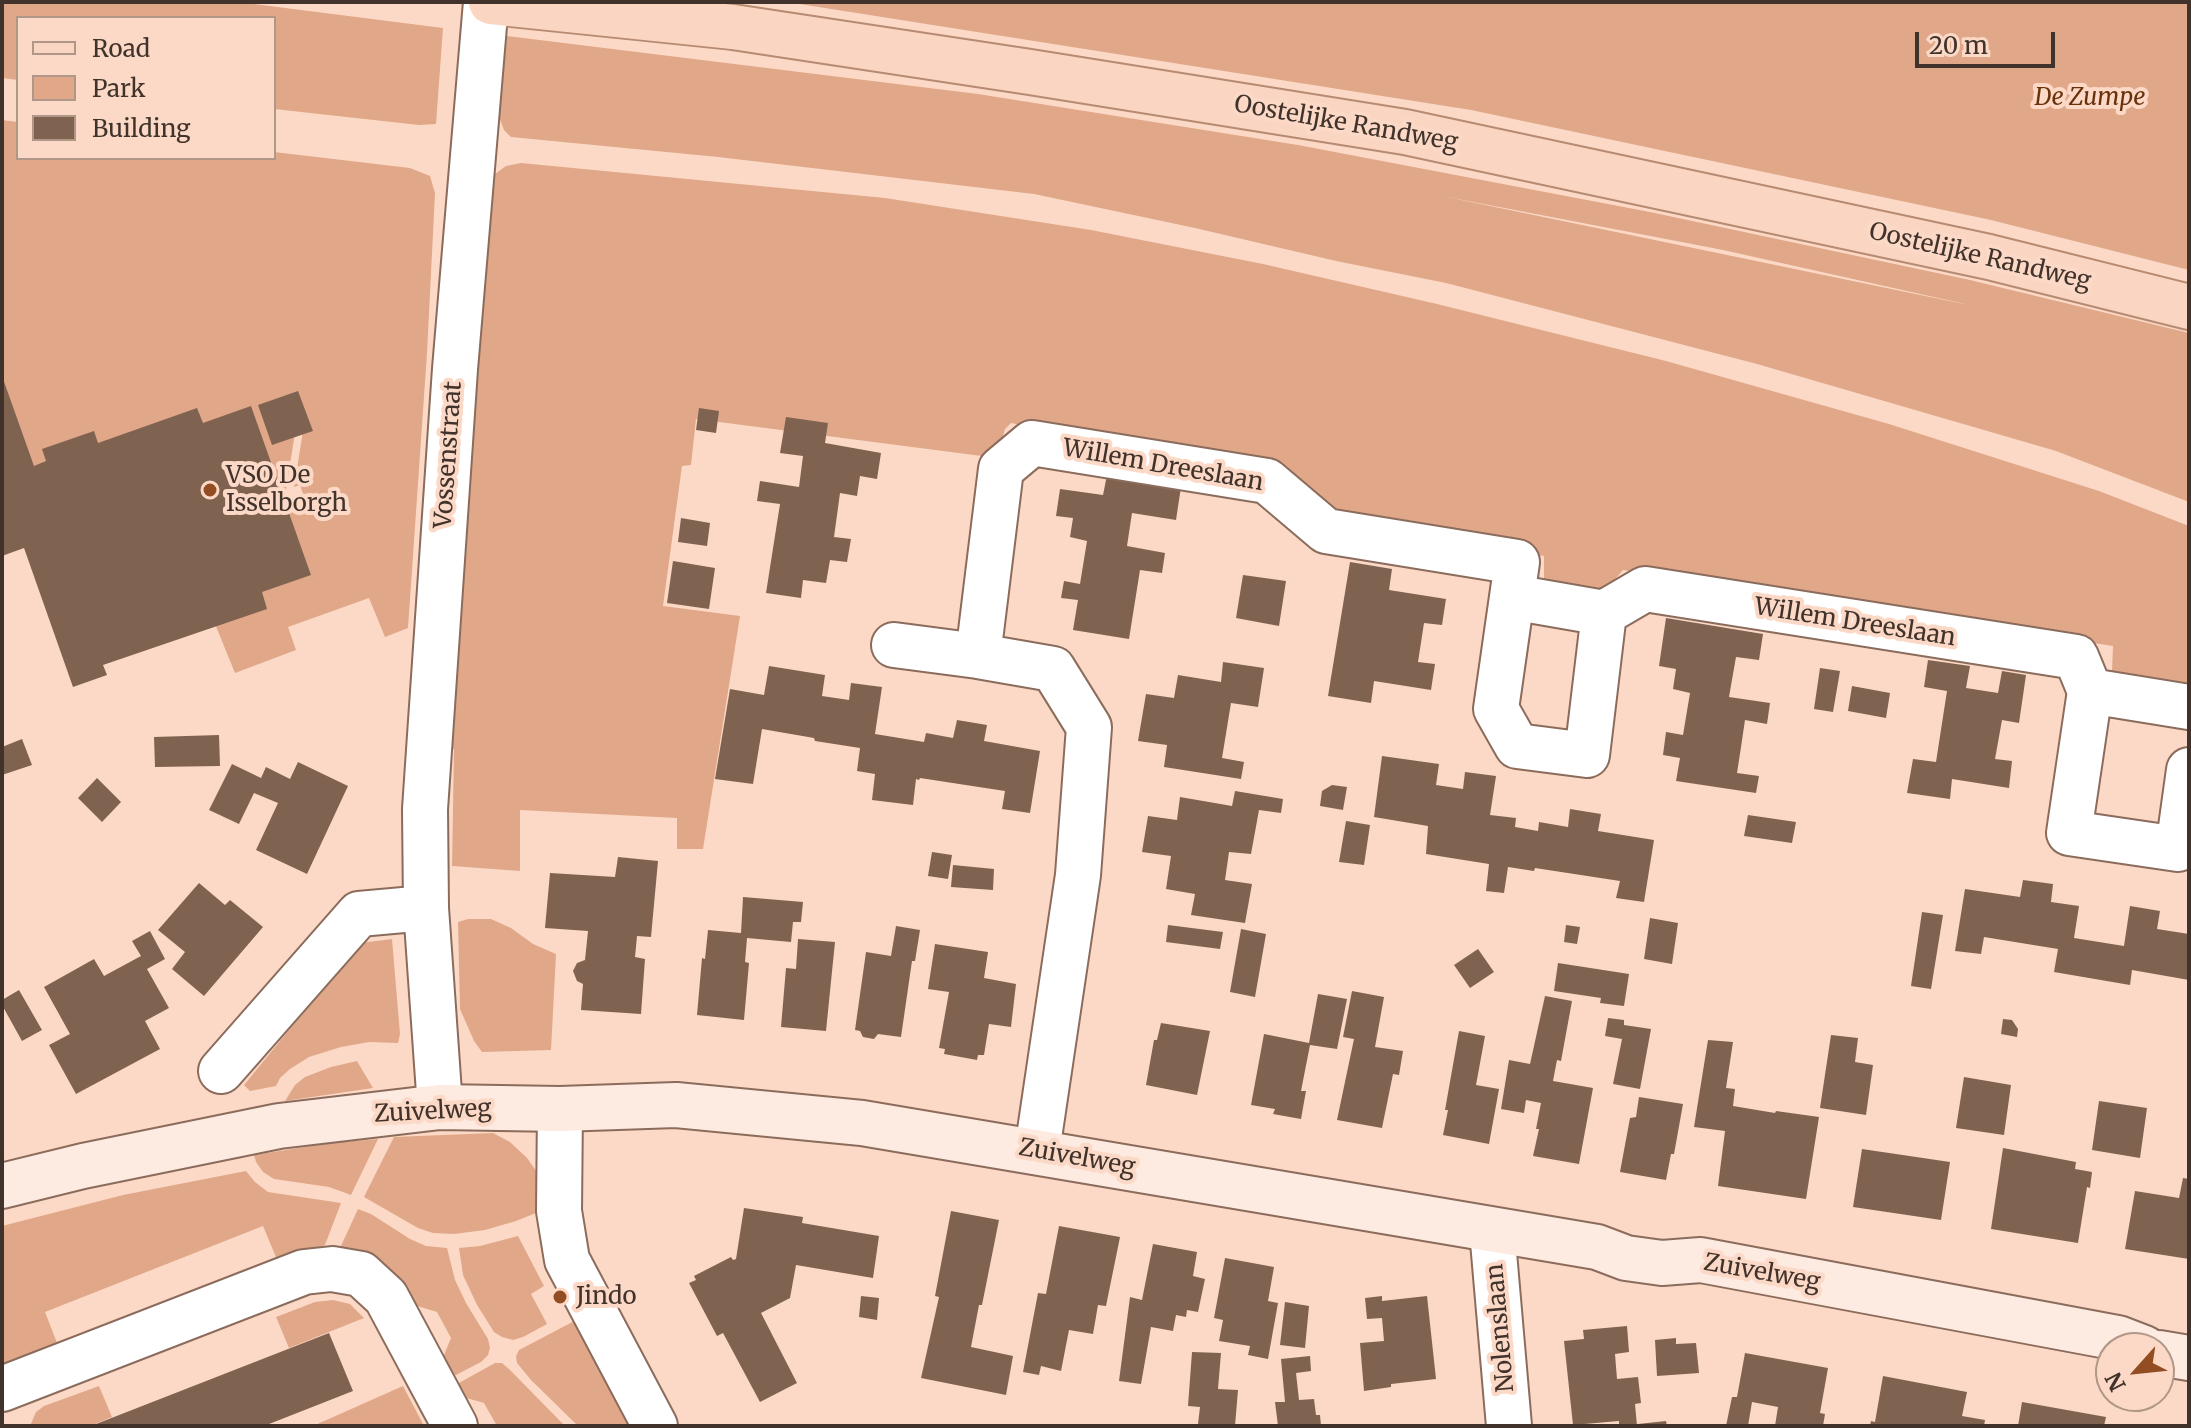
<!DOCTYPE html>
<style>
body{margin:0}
#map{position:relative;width:2191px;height:1428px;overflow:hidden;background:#fcd9c6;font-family:Merriweather,serif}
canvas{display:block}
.frame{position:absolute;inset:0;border:4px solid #41332b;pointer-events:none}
.legend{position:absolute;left:16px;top:16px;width:260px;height:144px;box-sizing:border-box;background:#fcd9c6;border:2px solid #b19788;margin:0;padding:10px 14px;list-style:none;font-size:24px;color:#41332b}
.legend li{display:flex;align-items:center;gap:16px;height:40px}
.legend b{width:40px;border:2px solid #b19788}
.north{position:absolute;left:2095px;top:1332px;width:80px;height:80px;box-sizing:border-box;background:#fcd9c6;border:2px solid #b19788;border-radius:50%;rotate:243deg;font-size:22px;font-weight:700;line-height:32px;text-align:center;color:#41332b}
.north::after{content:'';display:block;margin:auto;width:28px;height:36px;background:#924d22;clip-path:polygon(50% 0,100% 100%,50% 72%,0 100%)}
.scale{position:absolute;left:1915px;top:32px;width:140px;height:36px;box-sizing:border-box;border:4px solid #41332b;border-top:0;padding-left:10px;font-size:24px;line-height:28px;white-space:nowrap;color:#41332b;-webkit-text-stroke:6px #fcd9c6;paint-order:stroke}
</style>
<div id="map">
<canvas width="2191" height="1428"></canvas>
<div class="frame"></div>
<ul class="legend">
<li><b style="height:10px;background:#fad5c1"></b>Road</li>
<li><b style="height:22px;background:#e0a889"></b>Park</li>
<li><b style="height:22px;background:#806251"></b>Building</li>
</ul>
<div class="north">N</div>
<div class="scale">20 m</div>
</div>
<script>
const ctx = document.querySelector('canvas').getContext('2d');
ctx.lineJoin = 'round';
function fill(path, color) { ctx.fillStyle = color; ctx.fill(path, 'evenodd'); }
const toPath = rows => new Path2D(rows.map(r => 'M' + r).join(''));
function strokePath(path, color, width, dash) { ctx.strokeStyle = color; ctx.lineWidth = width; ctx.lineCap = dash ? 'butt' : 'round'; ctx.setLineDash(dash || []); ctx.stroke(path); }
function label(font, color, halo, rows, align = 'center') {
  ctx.font = font + ' Merriweather,serif'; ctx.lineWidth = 8; ctx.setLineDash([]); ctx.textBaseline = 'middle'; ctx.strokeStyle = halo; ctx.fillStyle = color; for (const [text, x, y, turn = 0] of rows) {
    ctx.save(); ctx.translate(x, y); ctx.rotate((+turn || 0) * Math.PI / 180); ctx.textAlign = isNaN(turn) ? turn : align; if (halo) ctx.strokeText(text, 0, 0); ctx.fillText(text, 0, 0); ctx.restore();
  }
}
fill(toPath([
 [2,2,238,2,443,28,436,124,419,125,274,109,274,18,18,18,18,80,2,78],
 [787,2,2189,2,2189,270,1991,220,1471,110],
 [507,36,978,94,1298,145,1650,212,1970,280,2189,333,2189,502,2056,451,1757,364,1446,283,1336,261,1195,228,1034,194,718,157,511,137,504,130,499,117],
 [1442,196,1723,250,1965,304,1964,304],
 [2,120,18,122,18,158,274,158,274,152,410,168,430,176,435,193,427,353,408,628,385,637,369,598,288,627,296,650,235,673,213,619,277,504,303,494,300,485,294,487,303,431,295,433,286,490,277,494,2,486],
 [521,163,885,198,1091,230,1263,264,1437,304,1666,361,1889,424,2099,491,2189,526,2189,683,2112,671,2113,646,1623,570,1605,591,1544,585,1544,556,1328,518,1284,474,1011,423,1005,429,997,458,696,419,691,465,682,466,663,606,740,616,703,849,677,849,677,818,520,810,520,871,452,866,454,749,439,749,475,277,495,174,506,166],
 [468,919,491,919,511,928,533,944,556,954,551,1050,482,1052,474,1041,460,1009,458,922],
 [392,939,400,1034,398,1043,369,1042,341,1047,309,1057,290,1069,280,1078,276,1086,250,1091,244,1085,360,943],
 [357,1061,373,1088,285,1101,295,1085,305,1077,331,1067],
 [493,1133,510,1142,527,1158,539,1175,541,1211,516,1221,485,1230,454,1234,433,1233,418,1228,364,1197,394,1137],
 [378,1139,351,1195,329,1187,274,1179,263,1172,256,1162,254,1155,330,1143],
 [246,1171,255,1182,268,1192,341,1203,325,1245,278,1262,263,1226,45,1312,59,1348,13,1365,2,1363,2,1226,123,1195],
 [358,1209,371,1214,410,1239,426,1246,447,1248,455,1280,466,1303,488,1339,490,1348,488,1355,481,1362,452,1377,442,1360,451,1338,437,1312,414,1305,374,1258,356,1250,340,1248],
 [518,1236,544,1286,531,1294,547,1324,523,1337,513,1340,502,1337,494,1332,477,1305,463,1275,459,1248,480,1246],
 [333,1300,350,1304,364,1318,289,1348,276,1317,315,1302],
 [582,1317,638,1426,578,1426,531,1380,517,1363,516,1356,519,1350],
 [495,1363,502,1363,510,1370,565,1426,497,1426,484,1403,463,1397,457,1384],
 [99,1386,112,1417,90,1426,30,1426,36,1412,44,1406],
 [403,1386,423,1424,418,1426,313,1426]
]), '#e0a889');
fill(toPath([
 [2,376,34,466,46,461,42,449,94,431,98,443,197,408,203,423,251,406,311,575,262,592,267,609,103,665,107,675,73,687,24,548,2,556],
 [298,391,313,431,272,445,258,405],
 [699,408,719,411,716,433,696,430],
 [786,417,828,423,825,443,881,453,877,479,860,476,857,496,840,493,834,537,851,539,847,562,830,560,826,583,803,580,801,598,766,593,780,504,757,501,760,481,799,487,803,456,780,453],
 [1107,475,1181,487,1176,520,1132,513,1127,546,1165,553,1162,573,1140,570,1129,639,1073,630,1078,600,1061,598,1064,581,1080,584,1087,541,1070,537,1073,518,1056,516,1060,489,1103,495],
 [681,518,710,523,707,546,678,542],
 [673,561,715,568,709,609,667,603],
 [1350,562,1392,569,1389,590,1446,599,1442,625,1424,623,1418,662,1435,664,1431,690,1374,681,1371,703,1328,696],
 [1243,575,1286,581,1279,626,1236,618],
 [1666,618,1763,634,1759,660,1736,657,1729,697,1770,703,1767,724,1745,720,1741,747,1737,773,1759,776,1756,793,1676,781,1680,758,1663,755,1666,732,1683,735,1690,693,1673,689,1676,669,1659,666],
 [1928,660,1970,666,1966,688,1998,693,2002,671,2026,675,2019,723,2002,720,1995,759,2012,761,2009,788,1952,779,1950,799,1907,793,1913,759,1936,762,1947,691,1924,687],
 [1223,662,1264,668,1258,707,1231,703,1222,758,1244,762,1241,779,1164,767,1167,745,1138,741,1146,694,1174,698,1178,675,1221,682],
 [769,666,825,675,822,696,849,700,851,683,882,687,875,734,924,742,926,733,953,738,957,720,987,725,984,741,1040,751,1030,813,1002,809,1005,791,920,778,919,780,916,779,913,805,872,800,875,774,857,771,860,748,815,741,814,738,762,729,753,784,715,779,730,689,764,695],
 [1820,668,1840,671,1833,712,1814,709],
 [1852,686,1890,693,1886,718,1848,711],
 [219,735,220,766,155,767,154,737],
 [22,739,32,765,2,775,2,747],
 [1382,756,1439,764,1436,785,1463,789,1465,772,1496,776,1490,815,1516,818,1515,827,1538,831,1539,822,1568,827,1570,809,1601,814,1598,831,1654,840,1644,902,1616,898,1620,881,1535,868,1534,871,1508,867,1504,893,1486,891,1489,864,1426,854,1428,826,1374,817],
 [298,762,348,786,307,874,256,850,278,803,254,793,239,824,209,810,232,764,261,778,266,767,290,779],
 [97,778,121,802,102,822,78,798],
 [1332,785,1347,787,1343,810,1320,806,1322,791],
 [1235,791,1283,799,1281,813,1259,810,1251,854,1229,852,1225,880,1252,884,1245,923,1191,915,1195,894,1166,889,1171,856,1142,852,1148,816,1177,820,1180,797,1232,806],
 [1748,815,1796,822,1792,843,1744,836],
 [1346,821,1370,825,1364,865,1339,862],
 [932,852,952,855,948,879,928,876],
 [618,857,658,861,651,937,637,936,635,957,645,959,641,1014,581,1010,583,984,577,981,573,971,577,963,585,960,588,931,545,928,550,873,615,877],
 [953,865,994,869,993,890,951,887],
 [2023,880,2053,884,2051,902,2079,906,2074,938,2124,946,2130,906,2160,911,2157,929,2189,934,2189,980,2132,970,2130,985,2054,972,2058,949,1984,937,1981,954,1955,951,1965,889,2020,897],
 [199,883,225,905,230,900,263,927,204,996,172,969,185,952,158,930],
 [743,897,803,902,801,922,793,922,791,942,747,938,745,962,749,963,744,1020,697,1015,702,958,705,959,708,930,741,933],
 [1922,912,1943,915,1931,989,1911,986],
 [1650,918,1678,923,1672,964,1644,959],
 [1168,925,1223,932,1220,949,1166,942],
 [1566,925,1580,927,1577,944,1564,942],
 [896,926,920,930,915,961,912,961,901,1037,878,1034,874,1039,863,1037,860,1031,855,1030,866,952,891,956],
 [1241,929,1266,934,1255,997,1230,992],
 [150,931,165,959,147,969,169,1008,145,1021,160,1049,76,1094,49,1045,70,1034,44,987,94,959,104,976,141,956,132,941],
 [798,939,835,942,826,1031,781,1027,786,968,796,969],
 [935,944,988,952,984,978,1016,984,1011,1027,989,1024,984,1055,978,1055,977,1060,944,1054,945,1049,939,1048,949,992,928,989],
 [1478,949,1494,972,1470,988,1454,965],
 [1558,963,1629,974,1624,1006,1600,1003,1601,998,1554,991],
 [19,990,42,1030,22,1041,2,1005,2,1000],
 [1352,991,1384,997,1375,1047,1403,1051,1399,1075,1393,1074,1382,1128,1337,1120,1354,1039,1343,1037],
 [1318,994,1347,999,1337,1049,1310,1045,1301,1091,1306,1091,1301,1119,1273,1114,1275,1109,1251,1105,1264,1034,1309,1043],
 [1545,996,1572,1001,1561,1061,1557,1060,1553,1081,1593,1088,1579,1164,1533,1156,1539,1129,1536,1129,1541,1103,1526,1100,1524,1113,1501,1109,1509,1060,1530,1064],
 [1608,1018,1624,1020,1624,1025,1651,1029,1640,1089,1613,1084,1622,1039,1605,1036],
 [2003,1019,2012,1020,2018,1029,2017,1037,2001,1034],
 [1161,1023,1210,1031,1197,1095,1146,1085,1154,1040,1157,1040],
 [1459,1031,1485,1036,1476,1085,1499,1089,1489,1144,1443,1135,1448,1110,1445,1110],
 [1831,1035,1858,1038,1855,1062,1873,1065,1866,1115,1820,1108],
 [1708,1040,1733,1042,1726,1088,1735,1089,1733,1106,1775,1113,1776,1111,1819,1117,1806,1199,1718,1186,1725,1131,1694,1127],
 [1964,1077,2011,1085,2004,1135,1956,1128],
 [1639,1097,1683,1104,1674,1154,1671,1154,1666,1180,1620,1172,1630,1118,1636,1117],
 [2099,1101,2147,1108,2140,1158,2092,1150],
 [2003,1148,2076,1162,2075,1169,2092,1172,2090,1188,2087,1187,2078,1243,1991,1229],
 [1862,1149,1950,1162,1941,1220,1853,1207],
 [2183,1178,2189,1179,2189,1259,2125,1249,2135,1191,2179,1198],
 [744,1208,803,1217,802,1223,879,1236,873,1278,796,1265,790,1298,761,1313,797,1383,760,1402,723,1333,717,1336,689,1283,696,1280,694,1276,731,1257,733,1260,736,1259],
 [951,1211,999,1220,982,1305,979,1305,971,1347,1013,1356,1006,1395,921,1378,939,1297,935,1296],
 [1059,1226,1120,1237,1106,1306,1098,1305,1093,1334,1069,1330,1061,1371,1041,1366,1039,1375,1023,1372,1038,1293,1046,1294],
 [1153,1244,1197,1252,1193,1276,1205,1279,1198,1312,1187,1310,1186,1317,1176,1315,1173,1331,1151,1327,1141,1384,1119,1381,1130,1297,1142,1300],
 [1225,1258,1274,1267,1268,1301,1278,1303,1268,1359,1248,1355,1250,1346,1219,1341,1223,1320,1214,1318],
 [861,1296,879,1298,877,1320,859,1317],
 [1382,1296,1382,1301,1427,1296,1436,1379,1391,1384,1391,1387,1364,1391,1360,1343,1384,1341,1382,1318,1367,1319,1365,1298],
 [1285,1302,1309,1306,1305,1348,1280,1345],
 [1627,1326,1629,1352,1615,1354,1617,1379,1638,1377,1641,1403,1635,1404,1637,1426,1619,1426,1619,1421,1573,1425,1564,1341,1584,1339,1583,1330],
 [329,1333,353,1391,264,1426,91,1426],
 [1676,1338,1676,1344,1696,1343,1699,1373,1657,1376,1655,1340],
 [1192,1352,1221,1353,1218,1389,1238,1390,1235,1426,1198,1424,1200,1407,1188,1406],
 [1745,1353,1828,1368,1820,1413,1825,1414,1823,1426,1775,1426,1778,1407,1752,1402,1748,1426,1726,1426,1732,1397,1737,1397],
 [1310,1356,1311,1371,1296,1373,1299,1400,1314,1399,1316,1415,1320,1415,1321,1426,1278,1426,1275,1402,1285,1402,1281,1359],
 [1883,1376,1967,1392,1962,1416,1985,1420,1984,1426,1870,1426,1871,1421,1875,1422],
 [2022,1402,2106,1417,2104,1426,2018,1426],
 [1666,1421,1667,1426,1638,1426,1638,1424]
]), '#806251');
const street = toPath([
 [1512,597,1496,709,1517,746,1587,755,1604,613],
 [894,645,978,656],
 [2090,691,2069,833,2178,849,2189,770],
 [221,1071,359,914,426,908],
 [440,1107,426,908,425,809,455,369,486,2],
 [560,1109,559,1211,567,1260,655,1426],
 [1037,1151,1078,875,1089,727,1053,669,978,656,1001,469,1032,443,1267,481,1326,531,1517,562,1512,597,1604,613,1645,589,2076,657,2090,691,2189,707],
 [1492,1230,1509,1426],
 [2,1389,304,1272,332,1269,361,1274,386,1297,455,1426]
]);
const secondary = toPath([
 [2,1186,83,1166,279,1126,440,1107,560,1109,676,1105,862,1123,1597,1247,1626,1258,1662,1263,1701,1260,2118,1338,2144,1348],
 [2159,1353,2189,1358]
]);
const primary = toPath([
 [491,2,733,27,1030,72,1405,132,1989,257,2189,307]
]);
strokePath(street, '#8b6c5c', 48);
strokePath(secondary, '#8b6c5c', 48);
strokePath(primary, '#b78a72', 48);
strokePath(street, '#fff', 44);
strokePath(secondary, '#fdeae0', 44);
strokePath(primary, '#fad5c1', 44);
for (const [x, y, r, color] of [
 [210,490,8,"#924d22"],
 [560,1297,8,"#924d22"]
]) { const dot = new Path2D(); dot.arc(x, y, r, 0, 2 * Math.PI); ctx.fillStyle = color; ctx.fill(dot); strokePath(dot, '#fcd9c6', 3); }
label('italic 24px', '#69320d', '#fcd9c6', [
 ["De Zumpe",2090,98]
]);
label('24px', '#41332b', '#fcd9c6', [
 ["Oostelijke Randweg",1346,124,10],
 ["Oostelijke Randweg",1980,257,13],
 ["Vossenstraat",449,455,-86],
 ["Willem Dreeslaan",1163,466,10],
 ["Willem Dreeslaan",1855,623,9],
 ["Zuivelweg",433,1112,-3],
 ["Zuivelweg",1077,1158,10],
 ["Zuivelweg",1762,1273,10],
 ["Nolenslaan",1501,1328,-95]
]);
label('24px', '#41332b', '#fcd9c6', [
 ["VSO De",226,476],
 ["Isselborgh",226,504],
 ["Jindo",576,1297]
], 'left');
</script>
